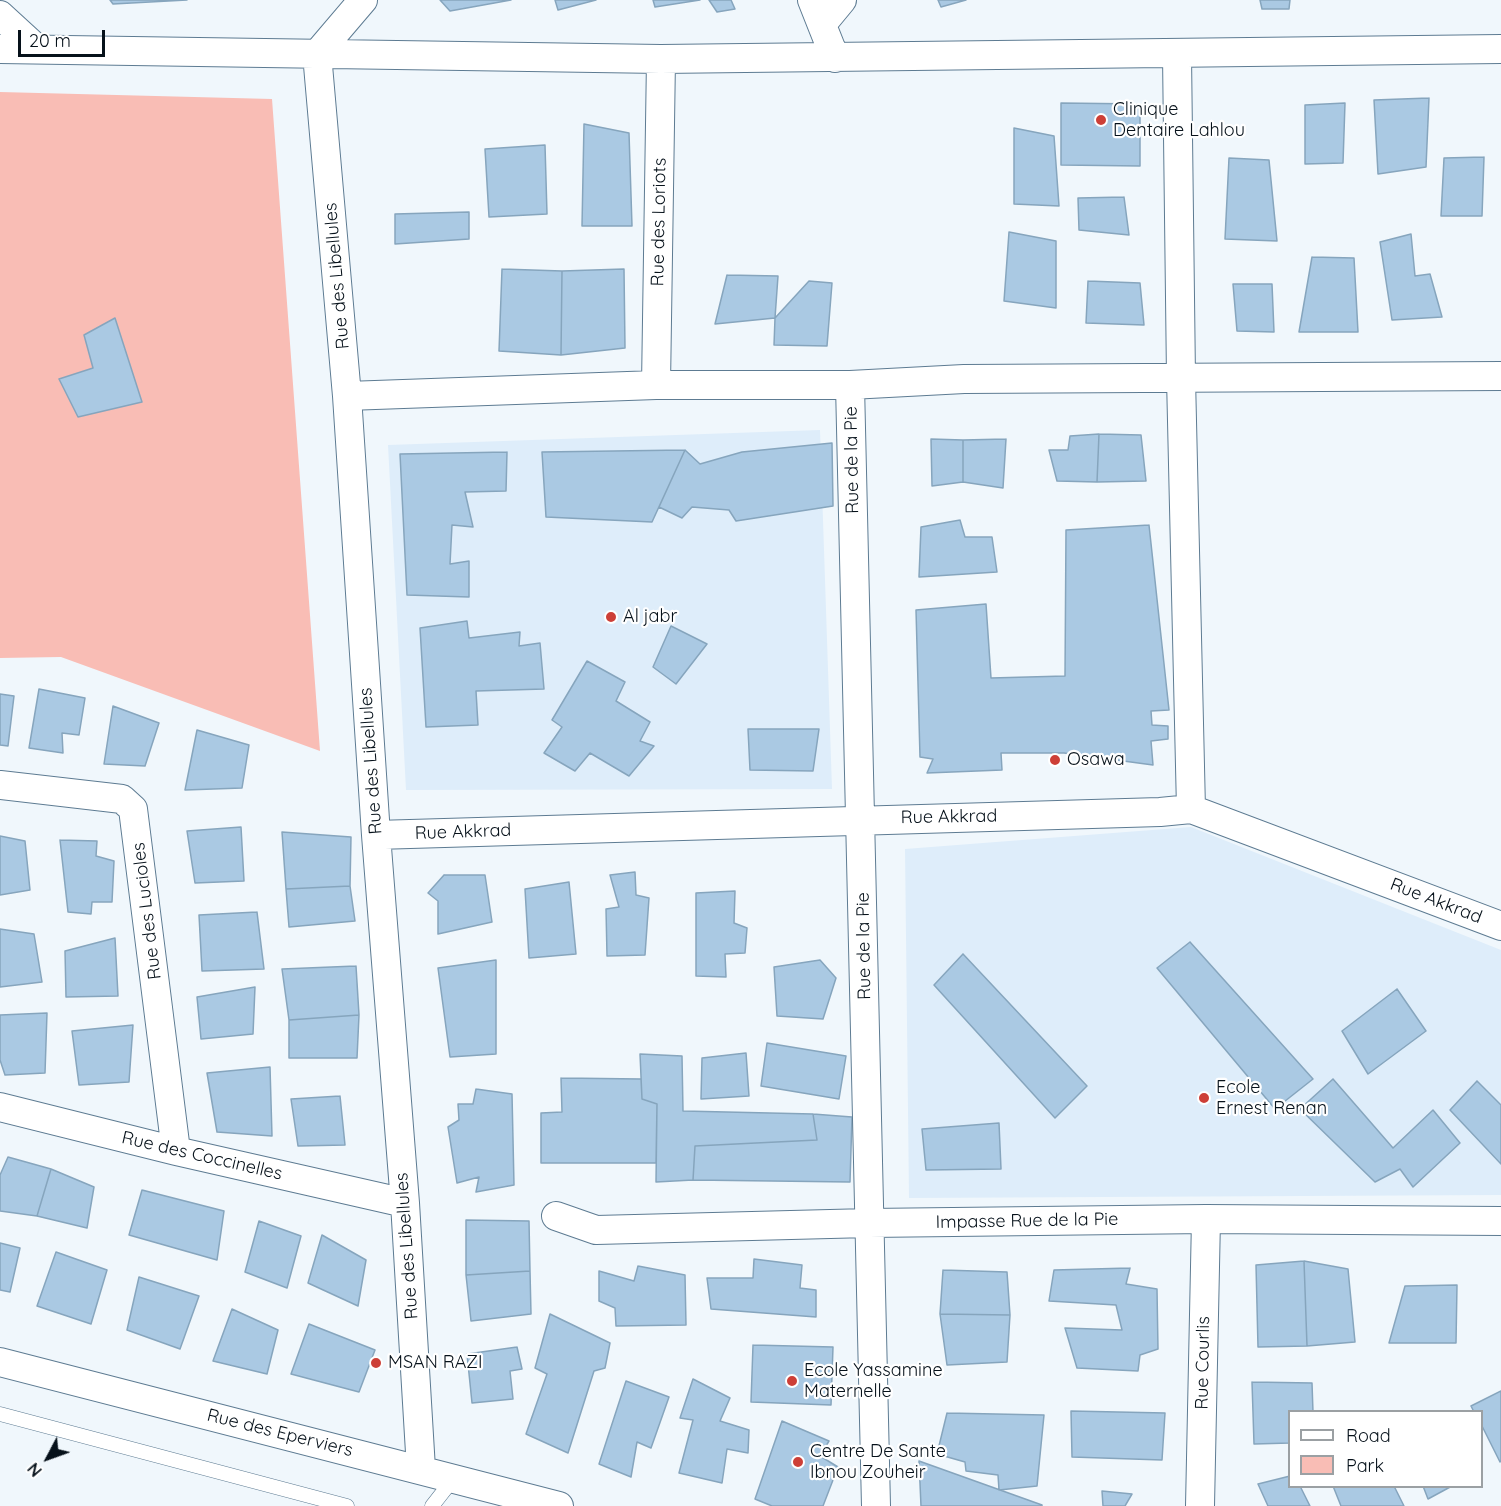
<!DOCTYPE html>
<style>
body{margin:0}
#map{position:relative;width:1501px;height:1506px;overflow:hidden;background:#f0f7fc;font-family:Quicksand,sans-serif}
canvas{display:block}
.legend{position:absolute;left:1288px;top:1410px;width:195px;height:78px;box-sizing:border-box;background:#fff;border:2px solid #9ba0a3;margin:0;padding:8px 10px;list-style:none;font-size:18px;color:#06111a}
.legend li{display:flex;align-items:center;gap:12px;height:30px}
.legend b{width:30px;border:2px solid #9ba0a3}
.north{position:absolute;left:18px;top:1428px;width:60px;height:60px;-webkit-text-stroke:4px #fff;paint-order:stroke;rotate:229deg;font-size:16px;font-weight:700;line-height:24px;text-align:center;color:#06111a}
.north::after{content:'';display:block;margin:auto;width:21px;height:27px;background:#06111a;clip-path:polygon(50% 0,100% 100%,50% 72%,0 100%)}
.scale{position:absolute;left:18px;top:30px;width:87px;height:27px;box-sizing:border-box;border:3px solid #06111a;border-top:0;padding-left:8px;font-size:18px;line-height:21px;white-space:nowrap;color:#06111a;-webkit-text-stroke:4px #fff;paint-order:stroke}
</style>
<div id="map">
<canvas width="1501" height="1506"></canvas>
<ul class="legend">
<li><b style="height:8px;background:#fff"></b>Road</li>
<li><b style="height:16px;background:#f9bdb5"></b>Park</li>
</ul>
<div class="north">N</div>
<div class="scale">20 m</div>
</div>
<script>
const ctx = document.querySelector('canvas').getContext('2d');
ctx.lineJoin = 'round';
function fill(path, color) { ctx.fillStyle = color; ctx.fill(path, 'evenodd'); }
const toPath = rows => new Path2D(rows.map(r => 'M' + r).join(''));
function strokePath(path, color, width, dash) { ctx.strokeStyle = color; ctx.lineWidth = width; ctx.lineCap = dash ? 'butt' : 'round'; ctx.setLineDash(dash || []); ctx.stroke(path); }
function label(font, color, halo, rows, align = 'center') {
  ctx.font = font + ' Quicksand,sans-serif'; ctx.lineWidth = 4.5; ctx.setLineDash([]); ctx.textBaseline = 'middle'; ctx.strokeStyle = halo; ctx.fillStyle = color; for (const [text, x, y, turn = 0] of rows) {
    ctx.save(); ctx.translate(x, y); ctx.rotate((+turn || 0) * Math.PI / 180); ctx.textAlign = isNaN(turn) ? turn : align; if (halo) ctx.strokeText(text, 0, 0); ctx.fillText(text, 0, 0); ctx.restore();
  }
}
fill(toPath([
 [820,430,832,789,406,790,388,445],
 [1191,827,1501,950,1501,1195,909,1198,905,849]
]), '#deedfa');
fill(toPath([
 [0,92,272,99,320,751,61,657,0,658]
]), '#f9bdb5');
const building = toPath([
 [110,0,187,0,113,4,110,0],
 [440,0,511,0,450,11,440,0],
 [555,0,596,0,558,10,555,0],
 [653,0,700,0,655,7,653,0],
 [709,0,731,0,735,9,717,12,709,0],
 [938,0,966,0,941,7,938,0],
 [1260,0,1290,0,1289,9,1262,9,1260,0],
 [1429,98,1426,167,1378,174,1374,100,1429,98],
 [1061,103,1140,104,1140,166,1061,165,1061,103],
 [1345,103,1343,163,1305,164,1305,105,1345,103],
 [584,124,629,133,632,226,582,226,584,124],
 [1014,128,1054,136,1059,206,1014,204,1014,128],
 [545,145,547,214,489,217,485,149,545,145],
 [1484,157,1482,216,1441,216,1444,158,1484,157],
 [1229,158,1269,160,1277,241,1225,239,1229,158],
 [1124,197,1129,235,1079,230,1078,198,1124,197],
 [469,212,469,239,395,244,395,214,469,212],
 [1009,232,1056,241,1056,308,1004,301,1009,232],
 [1411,234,1415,276,1430,274,1442,317,1392,320,1380,242,1411,234],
 [1312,257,1354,258,1358,332,1299,332,1312,257],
 [502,269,562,271,561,355,499,351,502,269],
 [624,269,625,348,561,355,562,271,624,269],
 [727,275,778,276,775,318,715,324,727,275],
 [809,281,832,283,827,346,774,345,775,318,809,281],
 [1088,281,1140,283,1144,325,1086,323,1088,281],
 [1233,284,1272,284,1274,332,1237,331,1233,284],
 [115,318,142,402,78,417,59,379,93,368,84,335,115,318],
 [1099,434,1141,435,1146,481,1097,482,1099,434],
 [1099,434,1097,482,1057,481,1049,450,1068,450,1070,436,1099,434],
 [931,439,963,440,963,482,932,486,931,439],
 [1006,439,1003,488,963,482,963,440,1006,439],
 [832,443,833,506,736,521,729,510,692,507,682,518,659,507,685,450,700,464,742,452,832,443],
 [685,450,652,522,546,517,542,452,685,450],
 [507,452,506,491,465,492,473,527,452,525,450,564,469,561,469,597,407,595,400,454,507,452],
 [960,520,965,537,992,537,997,572,919,577,921,527,960,520],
 [1149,525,1169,710,1151,711,1152,725,1168,726,1168,739,1151,741,1153,765,1064,753,1001,753,1002,770,927,773,933,759,920,757,916,610,986,604,991,678,1065,676,1066,530,1149,525],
 [467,621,469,638,520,632,519,646,540,643,544,689,476,691,478,725,426,727,420,628,467,621],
 [671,626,707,644,676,684,653,667,671,626],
 [587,661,625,682,616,701,650,722,640,741,654,746,629,776,590,753,575,771,544,753,562,727,552,720,587,661],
 [39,689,85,698,79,735,62,733,63,753,29,748,39,689],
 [0,694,14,696,8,746,0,745,0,694],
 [113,706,159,723,145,766,104,764,113,706],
 [748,729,819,729,813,771,750,770,748,729],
 [197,730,249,745,242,788,185,790,197,730],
 [241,827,244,881,195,883,187,831,241,827],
 [282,832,351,837,350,886,286,889,282,832],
 [0,836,25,841,30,890,0,895,0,836],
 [60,840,97,841,96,856,114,861,112,902,92,902,91,914,68,912,60,840],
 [635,872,636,895,649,898,645,955,607,956,606,909,619,907,610,875,635,872],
 [444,875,485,875,492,922,438,934,438,901,428,893,444,875],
 [569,882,576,954,529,958,525,889,569,882],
 [350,886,355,921,289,927,286,889,350,886],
 [735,891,734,923,747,928,745,953,725,954,726,977,696,976,696,893,735,891],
 [257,912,264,969,202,971,199,915,257,912],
 [0,929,34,934,42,982,0,987,0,929],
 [115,938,118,996,66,997,65,951,115,938],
 [1190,942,1313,1079,1275,1109,1157,968,1190,942],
 [963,954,1087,1086,1055,1118,934,985,963,954],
 [496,960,496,1054,450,1057,438,968,496,960],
 [820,960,836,978,823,1019,777,1016,774,967,820,960],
 [356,966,359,1015,289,1020,282,969,356,966],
 [255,987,253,1034,201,1039,197,997,255,987],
 [1397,989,1426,1031,1368,1074,1342,1031,1397,989],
 [47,1013,45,1073,5,1075,0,1060,0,1015,47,1013],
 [359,1015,357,1058,289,1058,289,1020,359,1015],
 [133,1025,129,1082,79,1085,72,1031,133,1025],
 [767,1043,846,1056,839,1099,761,1086,767,1043],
 [746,1053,749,1096,701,1099,702,1058,746,1053],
 [640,1054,682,1056,683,1111,813,1114,817,1140,695,1146,693,1180,656,1182,657,1104,642,1099,640,1054],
 [270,1067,272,1136,217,1132,207,1073,270,1067],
 [561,1078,641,1079,642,1099,657,1104,656,1163,541,1163,541,1113,562,1112,561,1078],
 [1333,1079,1393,1148,1433,1110,1460,1143,1413,1187,1400,1169,1375,1182,1300,1109,1333,1079],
 [1477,1081,1501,1105,1501,1164,1450,1110,1477,1081],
 [476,1089,512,1094,514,1185,476,1192,479,1177,457,1183,448,1127,459,1120,458,1104,473,1104,476,1089],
 [340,1096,345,1145,298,1146,291,1099,340,1096],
 [813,1114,852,1117,850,1182,693,1180,695,1146,817,1140,813,1114],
 [999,1123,1001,1169,926,1170,922,1129,999,1123],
 [8,1157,51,1169,37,1216,0,1211,0,1175,8,1157],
 [51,1169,94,1187,87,1228,37,1216,51,1169],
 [142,1190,224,1211,217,1260,129,1235,142,1190],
 [466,1220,529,1221,530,1271,466,1275,466,1220],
 [259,1221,301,1236,287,1288,245,1272,259,1221],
 [322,1235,366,1260,358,1306,308,1283,322,1235],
 [0,1243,20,1248,10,1292,0,1290,0,1243],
 [56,1252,107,1270,91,1324,37,1306,56,1252],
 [754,1259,802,1265,800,1288,816,1290,816,1317,711,1309,707,1278,753,1278,754,1259],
 [1304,1261,1348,1269,1355,1342,1307,1346,1304,1261],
 [1304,1261,1307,1346,1258,1347,1256,1265,1304,1261],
 [638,1266,685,1275,686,1325,616,1326,615,1308,599,1301,599,1271,634,1281,638,1266],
 [1130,1268,1126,1284,1157,1289,1158,1349,1140,1355,1138,1371,1077,1368,1065,1328,1122,1330,1116,1305,1049,1301,1054,1270,1130,1268],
 [943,1270,1007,1272,1010,1315,940,1314,943,1270],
 [530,1271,531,1314,471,1321,466,1275,530,1271],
 [139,1277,199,1296,180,1349,127,1330,139,1277],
 [1457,1285,1456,1343,1389,1343,1405,1286,1457,1285],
 [232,1309,278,1330,267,1374,213,1361,232,1309],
 [550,1314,610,1343,605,1368,594,1371,568,1453,526,1434,547,1374,535,1368,550,1314],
 [940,1314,1010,1315,1007,1362,947,1365,940,1314],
 [309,1324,375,1350,359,1392,291,1374,309,1324],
 [753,1345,833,1347,831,1405,751,1402,753,1345],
 [517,1347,522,1369,510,1371,513,1399,472,1403,467,1354,517,1347],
 [693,1379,730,1398,720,1421,749,1430,748,1453,727,1449,722,1483,679,1473,693,1420,680,1418,693,1379],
 [626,1381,669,1397,651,1448,637,1442,631,1477,599,1464,626,1381],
 [1252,1382,1312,1383,1313,1412,1290,1412,1290,1443,1254,1444,1252,1382],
 [1501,1391,1501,1461,1500,1462,1482,1426,1482,1412,1474,1412,1471,1406,1501,1391],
 [1071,1411,1165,1413,1162,1460,1072,1457,1071,1411],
 [947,1413,1044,1415,1037,1486,999,1490,998,1475,966,1471,965,1462,937,1454,947,1413],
 [782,1421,829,1441,820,1456,838,1467,823,1506,772,1506,755,1499,782,1421],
 [919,1461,1042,1505,1042,1506,921,1506,919,1461],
 [1290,1476,1290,1486,1300,1486,1310,1506,1268,1506,1258,1484,1290,1476],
 [1333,1486,1394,1486,1404,1506,1341,1506,1333,1486],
 [1423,1486,1452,1486,1428,1499,1423,1486],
 [1102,1491,1132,1494,1125,1506,1103,1506,1102,1491]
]);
fill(building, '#aac9e3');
strokePath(building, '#86a5bd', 1.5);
const service = toPath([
 [0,1414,347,1506],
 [432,1506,454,1478]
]);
const minor = toPath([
 [363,0,317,54,347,396,376,835,405,1203,421,1469],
 [812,0,835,58],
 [0,15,36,48],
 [823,23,842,0],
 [0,49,661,59,1501,49],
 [1177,55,1181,378,1191,809],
 [656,385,661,59],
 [850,385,876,1506],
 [347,396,656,385,850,385,964,379,1501,376],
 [0,785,122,799,133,809,176,1151],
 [376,835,1160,812,1191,809,1501,926],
 [0,1107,176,1151,405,1203],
 [556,1216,596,1230,869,1223,1206,1219,1501,1221],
 [0,1362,559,1506],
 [1200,1506,1206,1219]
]);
strokePath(service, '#5d7b92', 15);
strokePath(minor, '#5d7b92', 30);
strokePath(service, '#fff', 14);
strokePath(minor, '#fff', 28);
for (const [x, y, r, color] of [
 [1101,120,6,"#cd3f37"],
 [611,617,6,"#cd3f37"],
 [1055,760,6,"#cd3f37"],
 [1204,1098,6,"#cd3f37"],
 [376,1363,6,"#cd3f37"],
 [792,1381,6,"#cd3f37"],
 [798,1462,6,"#cd3f37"]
]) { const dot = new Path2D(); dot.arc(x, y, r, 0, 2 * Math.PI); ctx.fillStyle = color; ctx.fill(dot); strokePath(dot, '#fff', 2); }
label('18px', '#06111a', '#fff', [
 ["Clinique",1113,110],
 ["Dentaire Lahlou",1113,131],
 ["Al jabr",623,617],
 ["Osawa",1067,760],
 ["Ecole",1216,1088],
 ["Ernest Renan",1216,1109],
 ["MSAN RAZI",388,1363],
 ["Ecole Yassamine",804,1371],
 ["Maternelle",804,1392],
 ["Centre De Sante",810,1452],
 ["Ibnou Zouheir",810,1473]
], 'left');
label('18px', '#06111a', '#fff', [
 ["Rue des Loriots",659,222,-89],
 ["Rue des Libellules",337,276,-95],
 ["Rue de la Pie",852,460,-91],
 ["Rue des Libellules",371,761,-94],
 ["Rue Akkrad",949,817,-1],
 ["Rue Akkrad",463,832,-2],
 ["Rue Akkrad",1436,901,21],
 ["Rue des Lucioles",147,911,-97],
 ["Rue de la Pie",864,946,-91],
 ["Rue des Coccinelles",202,1156,13],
 ["Impasse Rue de la Pie",1027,1221,-1],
 ["Rue des Libellules",407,1246,-94],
 ["Rue Courlis",1203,1363,-89],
 ["Rue des Eperviers",280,1433,14]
]);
</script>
